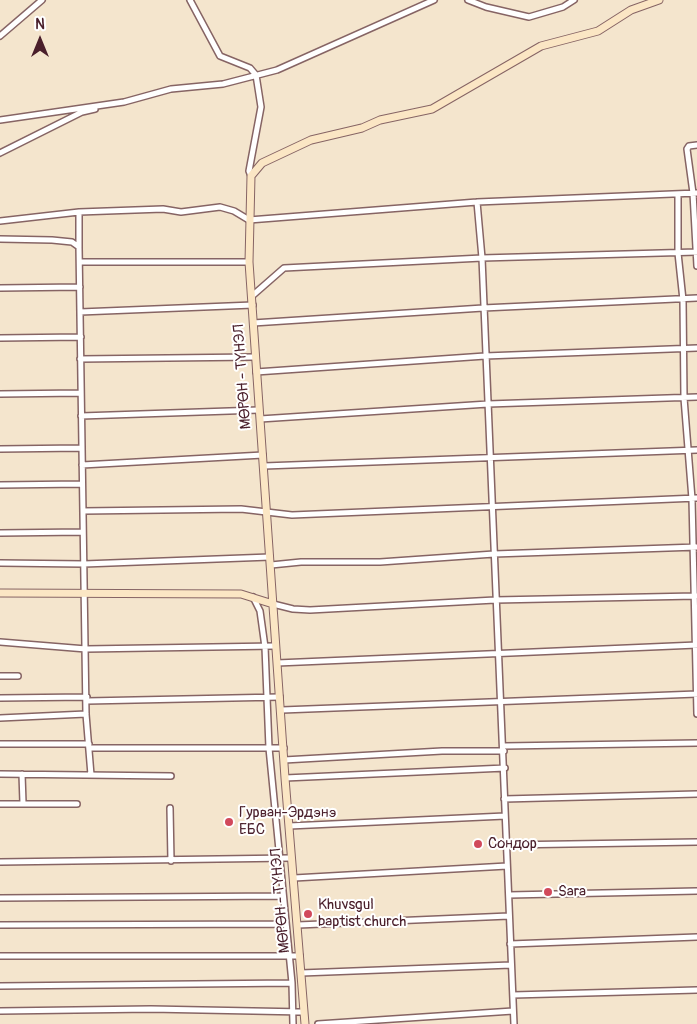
<!DOCTYPE html>
<meta charset="utf-8">
<style>
body{margin:0}
#map{position:relative;width:697px;height:1024px;overflow:hidden;background:#f4e5cd;font-family:Pangolin,sans-serif}
canvas{display:block}
.north{position:absolute;left:15px;top:15px;width:50px;height:50px;-webkit-text-stroke:4px #fff;paint-order:stroke;rotate:0deg;font-size:14px;font-weight:700;line-height:20px;text-align:center;color:#4a1f2b}
.north::after{content:'';display:block;margin:auto;width:18px;height:22px;background:#4a1f2b;clip-path:polygon(50% 0,100% 100%,50% 72%,0 100%)}
</style>
<div id="map">
<canvas width="697" height="1024"></canvas>
<div class="north">N</div>
</div>
<script>
const ctx = document.querySelector('canvas').getContext('2d');
ctx.lineJoin = 'round';
const toPath = rows => new Path2D(rows.map(r => 'M' + r).join(''));
function strokePath(path, color, width, dash) { ctx.strokeStyle = color; ctx.lineWidth = width; ctx.lineCap = dash ? 'butt' : 'round'; ctx.setLineDash(dash || []); ctx.stroke(path); }
function label(font, color, halo, rows, align = 'center') {
  ctx.font = font + ' Pangolin,sans-serif'; ctx.lineWidth = 4; ctx.setLineDash([]); ctx.textBaseline = 'middle'; ctx.strokeStyle = halo; ctx.fillStyle = color; for (const [text, x, y, turn = 0] of rows) {
    ctx.save(); ctx.translate(x, y); ctx.rotate((+turn || 0) * Math.PI / 180); ctx.textAlign = isNaN(turn) ? turn : align; if (halo) ctx.strokeText(text, 0, 0); ctx.fillText(text, 0, 0); ctx.restore();
  }
}
const street = toPath([
 [190,0,220,56,250,68,256,75,261,107,249,171,251,176],
 [468,0,486,7,529,17,563,7,574,0],
 [0,36,42,0],
 [0,120,124,102,171,89,223,84,277,70,434,0],
 [697,145,689,146,687,149,693,193,697,266],
 [0,153,82,112,95,109],
 [678,194,678,253,683,300,684,398,692,499,697,714],
 [477,202,482,258,514,1024],
 [0,221,79,212,163,209,181,212,220,207,234,211,249,220,477,202,697,193],
 [0,239,52,240,72,242,79,247,86,714,91,775],
 [79,247,79,212],
 [80,262,249,262],
 [0,288,80,287],
 [252,296,284,268,482,258,697,252],
 [80,312,253,305],
 [253,323,483,308,697,298],
 [0,338,81,337],
 [80,359,255,357],
 [256,372,485,356,697,348],
 [0,394,80,393],
 [81,416,259,410],
 [260,419,488,404,697,397],
 [0,449,81,448],
 [82,465,263,455],
 [264,466,697,450],
 [0,485,82,484],
 [83,511,241,509,292,515,697,498],
 [0,533,83,532],
 [0,563,84,564,270,557],
 [271,565,301,562,380,562,494,554,697,547],
 [253,597,260,611,265,647,269,748,292,983,293,1024],
 [273,604,293,609,310,610,495,600,696,596],
 [0,642,86,649,275,646],
 [277,663,697,645],
 [0,676,18,676],
 [0,698,87,697],
 [87,701,280,697],
 [282,710,697,694],
 [0,718,86,714],
 [0,744,89,744],
 [504,746,697,743],
 [89,748,284,748],
 [284,760,442,751,504,751],
 [0,774,171,776],
 [22,774,23,803],
 [285,778,505,768],
 [504,799,697,794],
 [0,804,77,804],
 [170,808,171,861],
 [289,826,505,816],
 [506,845,697,842],
 [0,862,291,858],
 [294,878,507,866],
 [509,895,697,891],
 [0,898,283,896],
 [0,925,285,924],
 [298,925,509,916],
 [510,944,697,937],
 [0,956,300,956],
 [301,973,511,965],
 [0,986,292,983],
 [513,995,697,990],
 [0,1011,151,1009,304,1012],
 [318,1024,513,1011]
]);
const secondary = toPath([
 [0,593,241,594,273,604],
 [305,1024,285,778,249,262,251,176,262,163,311,140,362,128,380,120,432,109,541,46,598,31,631,10,659,0]
]);
strokePath(street, '#866464', 8);
strokePath(secondary, '#866464', 9);
strokePath(street, '#fff', 5);
strokePath(secondary, '#fbe6c4', 7);
for (const [x, y, r, color] of [
 [229,822,5,"#d1495b"],
 [478,844,5,"#d1495b"],
 [548,892,5,"#d1495b"],
 [308,914,5,"#d1495b"]
]) { const dot = new Path2D(); dot.arc(x, y, r, 0, 2 * Math.PI); ctx.fillStyle = color; ctx.fill(dot); strokePath(dot, '#fff', 2); }
label('15px', '#4a1f2b', '#fff', [
 ["МӨРӨН - ТҮНЭЛ",243,377,-94],
 ["МӨРӨН - ТҮНЭЛ",281,901,-95]
]);
label('15px', '#4a1f2b', '#fff', [
 ["Гурван-Эрдэнэ",239,813],
 ["ЕБС",239,830],
 ["Сондор",488,844],
 ["Sara",558,892],
 ["Khuvsgul",318,905],
 ["baptist church",318,922]
], 'left');
</script>
